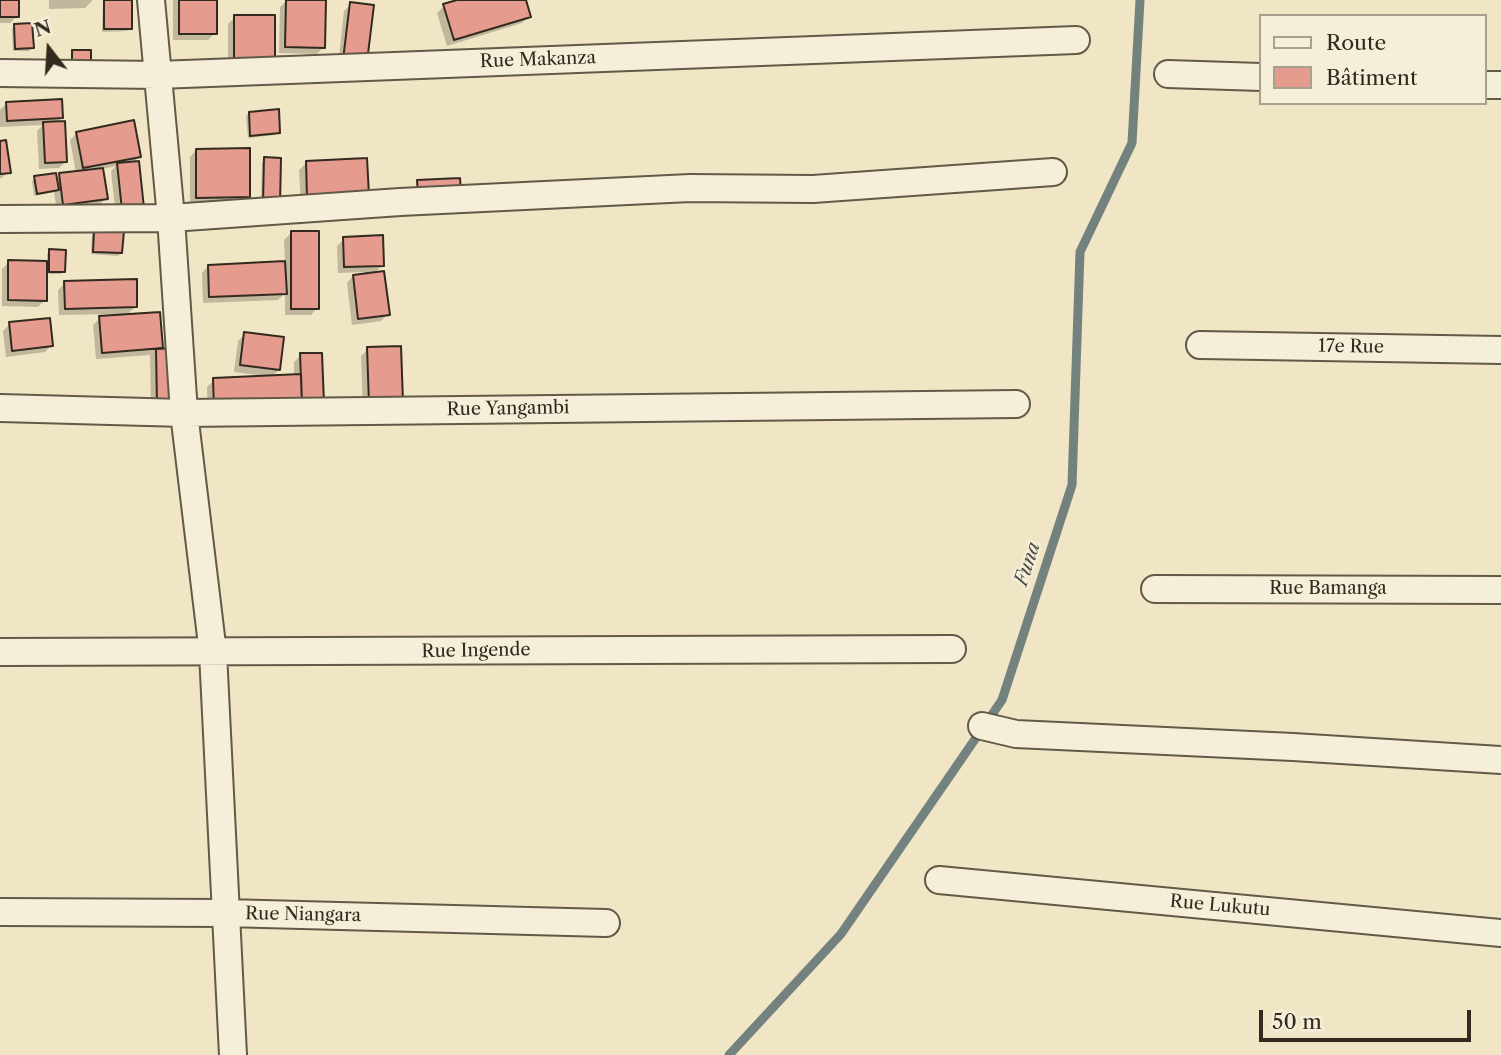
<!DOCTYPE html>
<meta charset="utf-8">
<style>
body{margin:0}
#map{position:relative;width:1501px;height:1055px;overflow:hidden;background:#f0e5c4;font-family:"Libre Caslon Text",serif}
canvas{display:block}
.legend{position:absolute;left:1259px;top:14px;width:228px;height:91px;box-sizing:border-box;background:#f5eed9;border:2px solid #a7a08f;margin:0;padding:9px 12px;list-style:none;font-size:21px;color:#332a1f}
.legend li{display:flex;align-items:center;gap:14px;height:35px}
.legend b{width:35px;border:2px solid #a7a08f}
.north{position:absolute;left:14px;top:14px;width:70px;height:70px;-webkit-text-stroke:5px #f5eed9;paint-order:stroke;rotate:343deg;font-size:19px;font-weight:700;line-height:28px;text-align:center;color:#332a1f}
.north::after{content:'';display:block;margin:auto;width:24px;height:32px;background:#332a1f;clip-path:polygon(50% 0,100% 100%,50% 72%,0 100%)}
.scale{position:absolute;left:1259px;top:1010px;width:212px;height:32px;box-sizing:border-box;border:4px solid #332a1f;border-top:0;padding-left:9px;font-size:21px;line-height:24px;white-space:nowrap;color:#332a1f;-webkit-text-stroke:5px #f5eed9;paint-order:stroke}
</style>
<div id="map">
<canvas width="1501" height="1055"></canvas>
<ul class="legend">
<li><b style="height:9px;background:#f5eed9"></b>Route</li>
<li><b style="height:19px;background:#e59c8f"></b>Bâtiment</li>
</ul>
<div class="north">N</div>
<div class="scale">50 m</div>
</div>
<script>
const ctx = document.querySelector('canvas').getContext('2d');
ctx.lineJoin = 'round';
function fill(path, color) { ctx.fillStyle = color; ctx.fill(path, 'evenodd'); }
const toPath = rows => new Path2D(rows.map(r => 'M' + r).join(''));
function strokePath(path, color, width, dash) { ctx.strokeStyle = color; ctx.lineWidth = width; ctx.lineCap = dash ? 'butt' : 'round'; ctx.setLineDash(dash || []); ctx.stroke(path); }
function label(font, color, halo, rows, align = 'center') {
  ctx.font = font + ' "Libre Caslon Text",serif'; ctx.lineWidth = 5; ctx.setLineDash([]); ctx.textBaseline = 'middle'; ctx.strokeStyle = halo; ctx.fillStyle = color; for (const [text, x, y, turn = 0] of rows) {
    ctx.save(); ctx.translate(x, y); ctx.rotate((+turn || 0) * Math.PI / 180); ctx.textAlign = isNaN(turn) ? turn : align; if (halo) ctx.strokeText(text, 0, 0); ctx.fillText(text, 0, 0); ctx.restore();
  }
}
fill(toPath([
 [0,0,17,0,17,16,10,23,0,23],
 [49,0,92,0,92,1,85,8,49,9],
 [103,0,130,0,130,29,127,31,102,32],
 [173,0,215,0,215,33,208,40,173,40],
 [287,0,324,47,317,54,279,53,280,7],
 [463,0,524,0,529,16,522,23,447,46,437,13,444,6],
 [351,4,372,6,338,66,344,11],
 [235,17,273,17,228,66,228,24],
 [15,26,32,48,29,51,13,51,12,29],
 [6,104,61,118,56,123,66,161,59,168,39,169,37,131,43,125,0,127,0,110],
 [249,113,278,132,275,135,248,138,246,116],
 [77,133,139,156,133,163,135,214,116,216,111,171,116,166,102,169,106,198,99,205,57,211,54,192,34,196,32,181,35,178,55,179,60,175,76,173,70,140],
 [0,143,9,172,0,179],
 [196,150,249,196,242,203,190,204,190,157],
 [265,159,280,159,261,206,262,162],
 [366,160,301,204,299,170,306,163],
 [95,231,121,253,118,256,91,254,92,234],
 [291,233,317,308,311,315,285,315,285,293,278,300,203,303,202,273,208,266,285,263,284,240],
 [344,239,382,265,374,274,388,314,381,321,352,325,347,283,353,276,364,275,364,272,338,273,337,246],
 [50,251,64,271,61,274,45,274,45,300,38,307,2,306,2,269,9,262,47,262,47,254],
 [65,283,136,306,126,316,158,313,161,351,174,404,151,411,150,355,96,359,93,325,100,318,120,317,120,314,59,315,58,290],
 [10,324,51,346,45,352,6,357,3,331],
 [245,334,279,370,271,377,294,376,294,362,301,355,322,403,208,415,207,387,214,380,265,376,234,372,238,341],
 [368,349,402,401,363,410,361,356]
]), '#0003');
strokePath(toPath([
 [729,1055,841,934,1002,700,1072,485,1080,252,1132,143,1140,0]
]), '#74827f', 9);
const building = toPath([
 [0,0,19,0,19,17,0,17,0,0],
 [104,0,132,0,132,29,104,29,104,0],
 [179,0,217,0,217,34,179,34,179,0],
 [286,0,326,0,325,48,285,47,286,0],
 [457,0,526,0,531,17,454,40,443,4,457,0],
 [350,2,374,5,367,62,343,60,350,2],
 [234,15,275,15,275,60,234,60,234,15],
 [32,23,34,48,15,49,14,24,32,23],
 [72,50,91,50,91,65,72,65,72,50],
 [62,99,63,118,7,121,6,102,62,99],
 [279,109,280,133,250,136,249,112,279,109],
 [134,120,141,157,83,168,76,132,134,120],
 [65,121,67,162,45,163,43,122,65,121],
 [6,140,11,173,0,174,0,141,6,140],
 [250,148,250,197,196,198,196,149,250,148],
 [264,157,281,158,280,204,263,204,264,157],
 [367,158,369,195,307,198,306,161,367,158],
 [139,161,144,208,122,210,117,163,139,161],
 [103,168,108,199,63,205,59,173,103,168],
 [56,173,59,190,37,194,34,176,56,173],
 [460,178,461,193,418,194,417,180,460,178],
 [94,230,124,231,122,253,93,252,94,230],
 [291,231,319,231,319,309,291,309,291,231],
 [383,235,384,266,344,267,343,237,383,235],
 [49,249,66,250,65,272,49,272,49,249],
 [8,260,47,261,47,301,8,300,8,260],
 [285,261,287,294,209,297,208,265,285,261],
 [384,271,390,315,358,319,353,275,384,271],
 [137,279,137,307,65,309,64,281,137,279],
 [160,312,163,348,102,353,99,316,160,312],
 [50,318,53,346,12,351,9,322,50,318],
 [244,332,284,337,280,370,240,365,244,332],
 [401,346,403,402,369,404,367,347,401,346],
 [174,348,176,404,157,405,156,349,174,348],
 [300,353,322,353,324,403,302,405,300,353],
 [301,374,302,405,214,409,213,378,301,374]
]);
fill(building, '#e59c8f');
strokePath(building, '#332a1f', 2);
const minor = toPath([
 [151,0,171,218,184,413,213,653,233,1055],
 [0,73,158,75,1076,40],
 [1168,74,1261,77],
 [1485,85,1501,85],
 [0,219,171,218,400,202,690,188,813,189,1053,172],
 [1200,345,1501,350],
 [0,408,184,413,1016,404],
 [1155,589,1501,590],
 [0,652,952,649],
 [982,726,1016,734,1293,747,1501,760],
 [939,880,1501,933],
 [0,912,225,913,606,923]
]);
strokePath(minor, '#625948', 30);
strokePath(minor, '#f5eed9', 26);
label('18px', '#332a1f', '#f5eed9', [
 ["Rue Makanza",538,60,-2],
 ["17e Rue",1351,347,1],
 ["Rue Yangambi",508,409,-1],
 ["Rue Bamanga",1328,589],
 ["Rue Ingende",476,651,-1],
 ["Rue Lukutu",1220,906,5],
 ["Rue Niangara",303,915,1]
]);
label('italic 19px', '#4e4e47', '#f5eed9', [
 ["Funa",1028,564,-72]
]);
</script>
